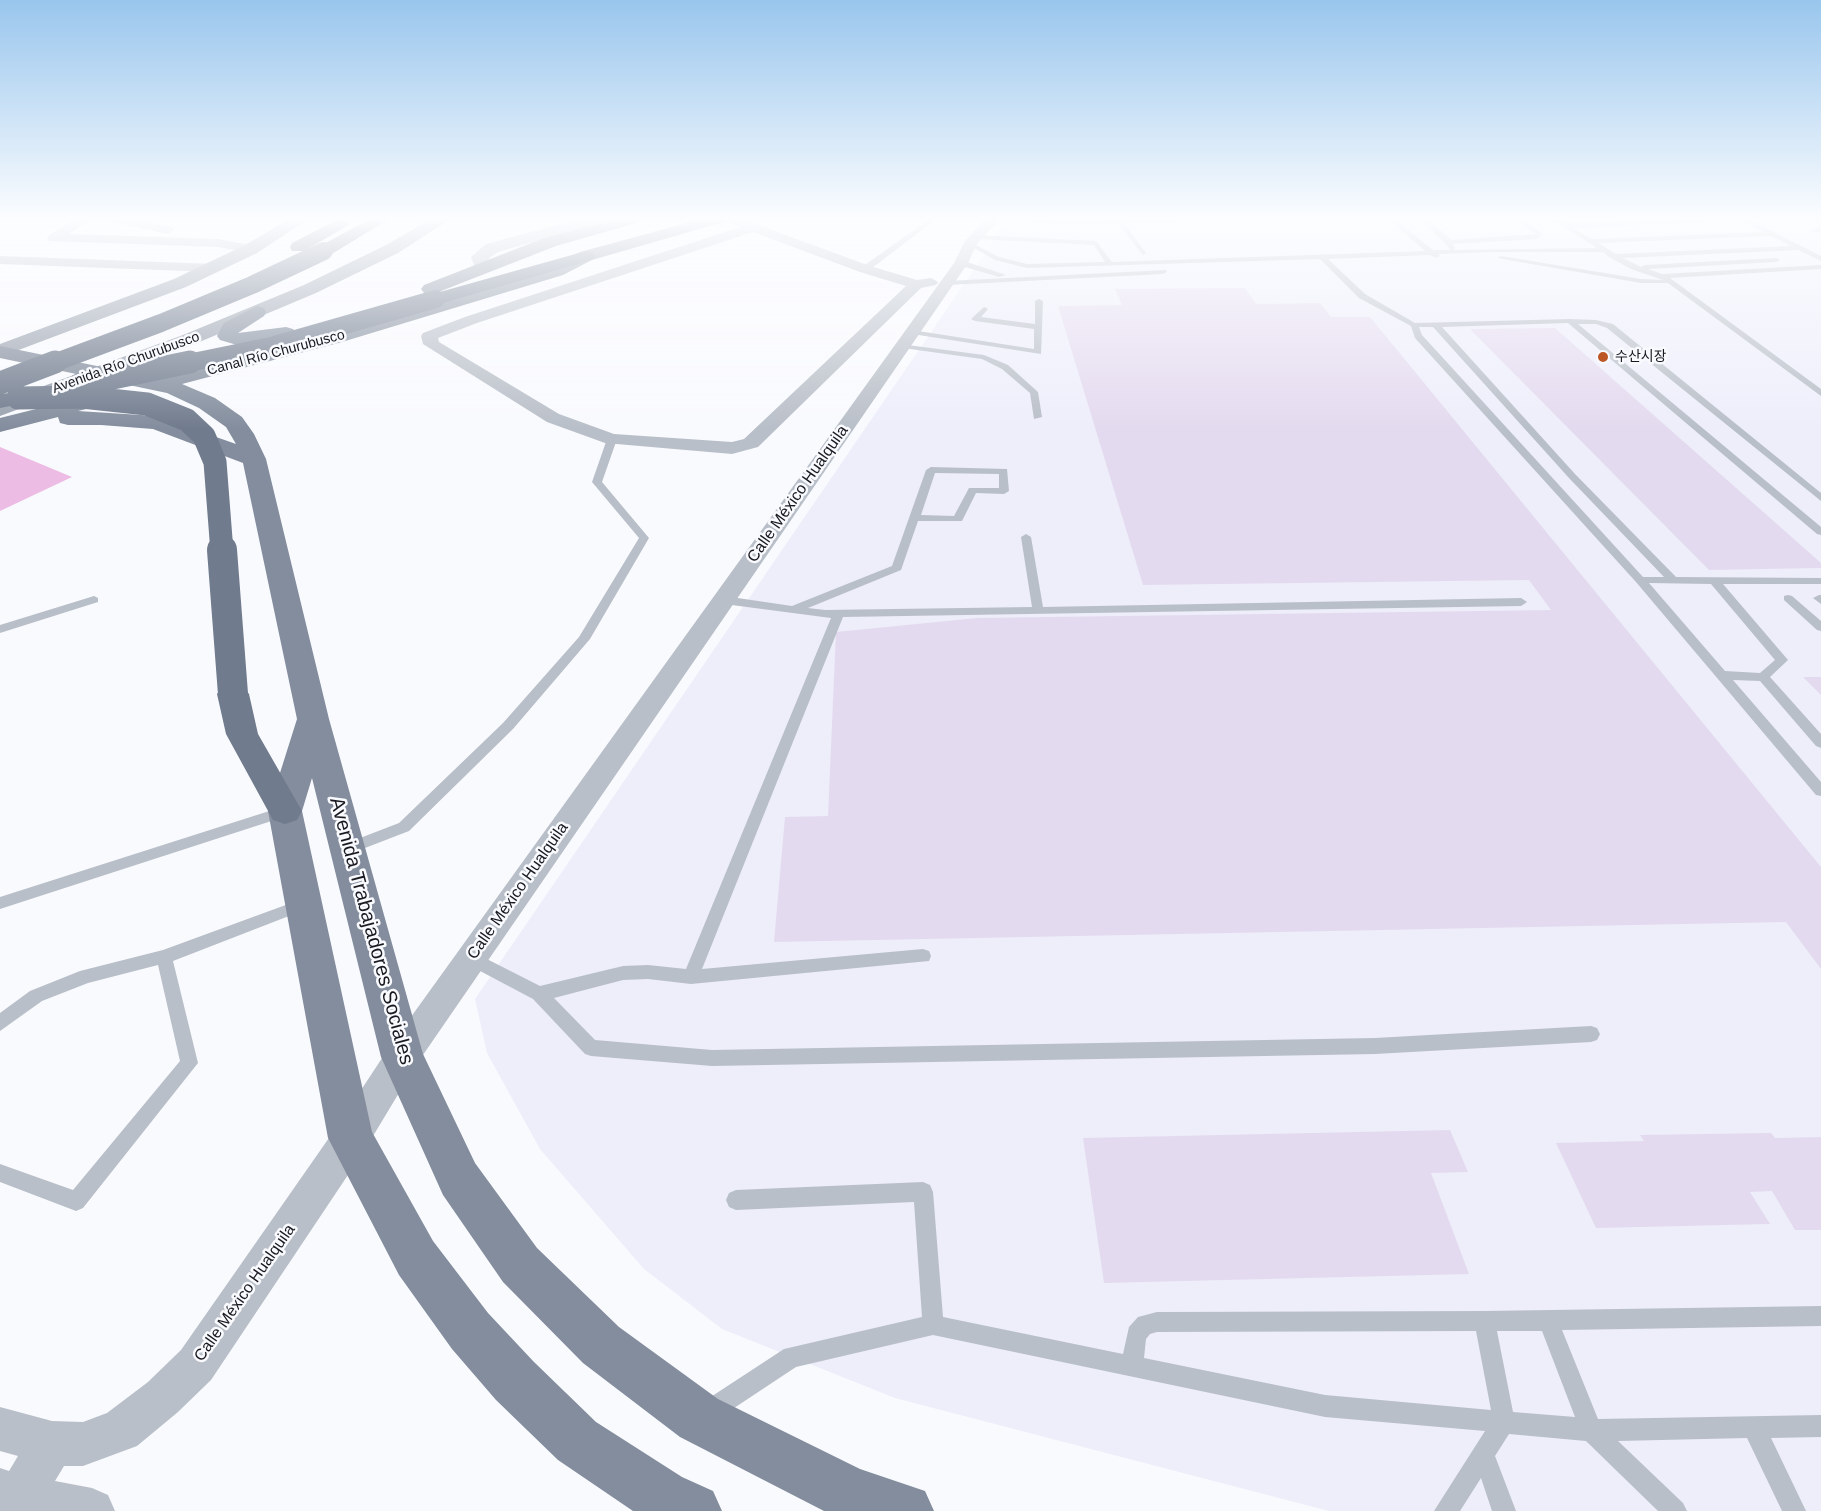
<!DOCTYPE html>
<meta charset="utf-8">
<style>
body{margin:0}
canvas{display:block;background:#f9fafe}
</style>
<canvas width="1821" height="1511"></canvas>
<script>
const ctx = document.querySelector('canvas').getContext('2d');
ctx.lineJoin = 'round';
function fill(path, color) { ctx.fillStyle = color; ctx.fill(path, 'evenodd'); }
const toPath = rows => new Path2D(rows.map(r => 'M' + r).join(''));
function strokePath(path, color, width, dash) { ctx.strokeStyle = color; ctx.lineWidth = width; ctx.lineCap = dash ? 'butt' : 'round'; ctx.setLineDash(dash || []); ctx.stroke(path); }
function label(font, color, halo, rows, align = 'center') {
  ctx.font = font + ' Arial,"Noto Sans KR",sans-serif'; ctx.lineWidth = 5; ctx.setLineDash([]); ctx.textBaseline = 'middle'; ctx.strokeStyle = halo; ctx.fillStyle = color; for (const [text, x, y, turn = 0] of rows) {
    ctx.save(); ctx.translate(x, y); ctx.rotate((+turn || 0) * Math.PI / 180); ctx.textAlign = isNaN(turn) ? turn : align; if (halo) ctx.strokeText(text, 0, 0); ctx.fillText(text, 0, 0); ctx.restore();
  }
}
fill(toPath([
 [1009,218,1821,218,1821,1511,1329,1511,895,1398,722,1329,644,1269,540,1149,487,1053,475,999]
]), '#edeefa');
fill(toPath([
 [0,447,72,477,0,511]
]), '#edbce5');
fill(toPath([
 [1245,288,1256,304,1320,303,1331,317,1370,317,1821,867,1821,969,1786,922,774,942,785,817,828,816,836,632,977,618,1551,610,1529,580,1143,585,1058,306,1122,305,1115,289],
 [1555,328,1821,563,1821,568,1709,570,1470,329],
 [1803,677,1821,677,1821,695],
 [1450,1130,1468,1172,1431,1173,1469,1274,1104,1283,1083,1138],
 [1771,1133,1775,1138,1821,1137,1821,1230,1795,1230,1772,1191,1750,1192,1770,1224,1596,1228,1556,1143,1644,1141,1640,1135]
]), '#e4daef');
fill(toPath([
 [931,218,938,218,868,271,862,271,862,267,931,218],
 [1000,218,1061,220,1173,218,1176,220,1173,222,1124,223,1146,253,1143,255,1117,223,1061,224,1000,218],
 [1387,218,1393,218,1433,250,1451,250,1422,220,1422,218,1452,218,1449,220,1430,221,1451,240,1536,234,1511,218,1518,218,1543,234,1537,239,1453,244,1455,248,1454,250,1597,248,1550,218,1557,218,1567,224,1746,218,1821,256,1821,261,1798,250,1623,258,1641,267,1645,265,1776,258,1780,260,1776,262,1648,269,1662,274,1821,265,1821,269,1670,278,1821,389,1821,396,1668,283,1641,283,1497,258,1501,256,1641,279,1663,280,1631,269,1609,257,1603,252,1496,252,1438,254,1440,256,1436,258,1430,255,1328,259,1365,294,1415,323,1570,319,1596,320,1613,324,1821,493,1821,501,1607,328,1596,324,1578,324,1821,527,1821,535,1817,534,1568,323,1442,327,1575,474,1676,577,1821,578,1821,584,1723,584,1788,660,1770,677,1821,734,1821,748,1816,746,1760,681,1733,680,1821,782,1821,796,1816,795,1636,582,1415,338,1411,326,1359,298,1320,259,1027,268,995,260,967,244,972,243,999,257,1027,264,1105,262,1094,245,976,239,973,237,976,235,1096,241,1112,262,1425,251,1387,218],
 [1740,220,1764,232,1592,239,1573,228,1740,220],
 [1771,236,1791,246,1616,254,1598,243,1771,236],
 [1419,327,1433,327,1569,478,1664,577,1643,577,1422,335,1419,327],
 [1649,583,1711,584,1775,660,1760,673,1725,671,1649,583],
 [958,261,964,261,1006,275,999,277,958,265,958,261],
 [1166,270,1167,272,1163,274,947,285,943,283,947,281,1166,270],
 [1039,299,1043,301,1041,354,912,334,908,332,912,330,1034,349,1034,329,975,321,971,319,984,307,988,309,981,317,1035,324,1035,301,1039,299],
 [900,344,984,355,1008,365,1038,392,1042,417,1034,419,1030,393,1002,369,982,359,903,348,900,348,900,344],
 [612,436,617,439,602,482,649,538,590,639,513,729,409,831,352,853,347,855,342,853,340,849,342,845,399,823,503,723,579,637,639,538,592,482,607,439,612,436],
 [931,467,1007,469,1009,491,1004,494,976,493,962,521,918,521,901,570,808,608,825,610,1032,607,1021,537,1026,534,1031,537,1043,607,1521,598,1527,602,1521,606,843,617,702,969,923,949,929,951,931,956,929,961,691,984,648,979,623,980,554,998,595,1040,712,1050,1375,1038,1591,1026,1597,1028,1600,1034,1597,1040,1591,1042,1375,1054,712,1066,591,1056,585,1054,533,999,465,963,463,958,465,953,471,951,540,986,623,966,648,965,686,969,831,618,724,604,718,600,724,596,792,606,892,566,926,470,931,467],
 [935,473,999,474,999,488,969,488,954,516,921,515,935,473],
 [1788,595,1792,596,1821,621,1821,631,1817,630,1784,600,1784,596,1788,595],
 [1819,595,1821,595,1821,604,1813,598,1819,595],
 [94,596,98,598,98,602,0,633,0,625,94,596],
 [285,806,290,807,292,811,290,815,0,909,0,897,285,806],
 [302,899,307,901,310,905,307,909,173,961,198,1063,83,1208,76,1211,0,1182,0,1164,73,1190,180,1061,158,965,88,983,42,1001,0,1031,0,1013,30,991,80,971,163,950,302,899],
 [923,1182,930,1185,933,1192,943,1317,1123,1354,1129,1327,1138,1317,1157,1312,1484,1311,1821,1306,1821,1326,1562,1330,1598,1419,1821,1415,1821,1437,1771,1438,1806,1511,1782,1511,1747,1438,1618,1441,1683,1503,1687,1511,1658,1511,1586,1441,1509,1434,1495,1456,1516,1511,1492,1511,1481,1478,1460,1511,1434,1511,1485,1431,1325,1417,933,1335,796,1367,716,1420,708,1423,700,1420,697,1412,700,1404,784,1349,922,1317,914,1202,736,1210,729,1207,726,1200,729,1193,736,1190,923,1182],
 [1476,1331,1491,1410,1325,1395,1144,1358,1146,1339,1150,1334,1157,1332,1476,1331],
 [1497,1331,1542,1331,1575,1417,1513,1412,1497,1331]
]), '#b9bfc8');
fill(toPath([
 [1821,226,1821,232,1815,233,1810,230,1821,226]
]), '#b9bfc8');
fill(toPath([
 [78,218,93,218,69,234,218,239,256,246,258,249,251,253,218,247,49,241,47,238,49,235,78,218],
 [108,218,130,218,172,227,174,230,167,234,110,221,108,218],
 [729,218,740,218,870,266,917,280,931,278,938,282,936,285,921,288,758,447,732,454,605,443,547,422,423,344,421,336,423,333,465,317,740,227,729,223,729,218],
 [753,232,860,272,906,286,744,439,732,442,614,434,559,414,439,342,438,338,477,323,753,232],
 [987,218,1001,218,976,245,968,263,414,1068,364,1151,211,1380,178,1412,137,1446,83,1466,64,1466,55,1481,92,1488,108,1495,115,1511,0,1511,0,1468,9,1471,18,1456,0,1451,0,1407,52,1421,83,1422,107,1413,148,1382,181,1350,338,1125,390,1046,954,263,965,241,987,218],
 [0,256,214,264,221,268,214,272,0,264,0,256]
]), '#b9bfc8');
fill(toPath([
 [584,218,608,218,606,221,498,252,489,258,493,267,490,271,484,272,478,271,475,267,471,257,486,244,584,218]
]), '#b9bfc8');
fill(toPath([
 [291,218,310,218,257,253,186,287,0,357,0,344,174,279,245,245,291,218],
 [433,218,452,218,398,253,316,293,197,343,0,416,0,402,183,335,304,285,386,245,433,218]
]), '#9aa2af');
fill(toPath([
 [621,218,642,219,640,222,556,246,436,293,424,293,421,289,424,285,544,238,621,218],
 [705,218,729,218,727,221,592,260,563,275,342,342,182,384,215,398,242,417,254,434,266,459,329,719,423,1054,475,1163,537,1248,619,1327,718,1399,860,1469,925,1491,934,1511,824,1511,680,1437,583,1363,503,1282,443,1195,381,1057,312,778,302,811,372,1132,433,1241,488,1313,534,1362,596,1422,682,1477,713,1491,722,1511,633,1511,558,1460,496,1400,452,1349,399,1275,328,1138,268,811,297,719,243,463,153,429,101,425,68,425,60,423,58,417,0,432,0,418,104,392,112,393,115,398,112,403,78,411,156,416,236,444,226,427,199,408,167,393,0,358,0,346,155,378,328,334,551,267,580,252,705,218],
 [257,306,264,308,266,312,264,316,238,333,286,327,293,329,296,333,293,337,251,345,237,345,220,340,217,336,224,323,257,306]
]), '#838d9d');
fill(toPath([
 [341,218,349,223,347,226,304,251,292,251,290,247,292,243,341,218],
 [372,218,391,218,330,255,324,256,318,255,316,251,318,247,372,218],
 [586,251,592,252,595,256,592,260,436,305,429,303,427,299,429,295,586,251],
 [18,392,26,393,29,398,26,403,0,408,0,394,18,392],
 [233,683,244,687,249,694,258,734,302,811,297,820,285,824,273,820,226,734,217,694,222,687,233,683]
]), '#707b8d');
strokePath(toPath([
 [51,364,161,323,252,285,324,251],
 [183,364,271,346,436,299]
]), '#707b8d', 18);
strokePath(toPath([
 [0,383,55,362],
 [79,385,190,362],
 [18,398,82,397,147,404,187,420,204,436,215,462,222,552]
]), '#707b8d', 23);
strokePath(toPath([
 [222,550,233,694]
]), '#707b8d', 30);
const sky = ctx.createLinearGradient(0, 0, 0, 429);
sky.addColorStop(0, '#99c6ed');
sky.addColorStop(0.51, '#fcfdff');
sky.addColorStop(1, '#fcfdff00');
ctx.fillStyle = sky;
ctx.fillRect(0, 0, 1821, 429);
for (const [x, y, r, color] of [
 [1603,357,6,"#bc5725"]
]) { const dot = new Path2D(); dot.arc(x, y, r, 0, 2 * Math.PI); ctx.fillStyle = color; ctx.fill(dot); strokePath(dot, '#f9fafe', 2); }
label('14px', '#181820', '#f9fafe', [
 ["Canal Río Churubusco",276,353,-15],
 ["Avenida Río Churubusco",126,363,-20]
]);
label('14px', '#181820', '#f9fafe', [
 ["수산시장",1615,357]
], 'left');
label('16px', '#181820', '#f9fafe', [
 ["Calle México Hualquila",798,494,-55],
 ["Calle México Hualquila",518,891,-55],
 ["Calle México Hualquila",245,1293,-55]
]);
label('20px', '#181820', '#f9fafe', [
 ["Avenida Trabajadores Sociales",371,931,75]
]);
</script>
